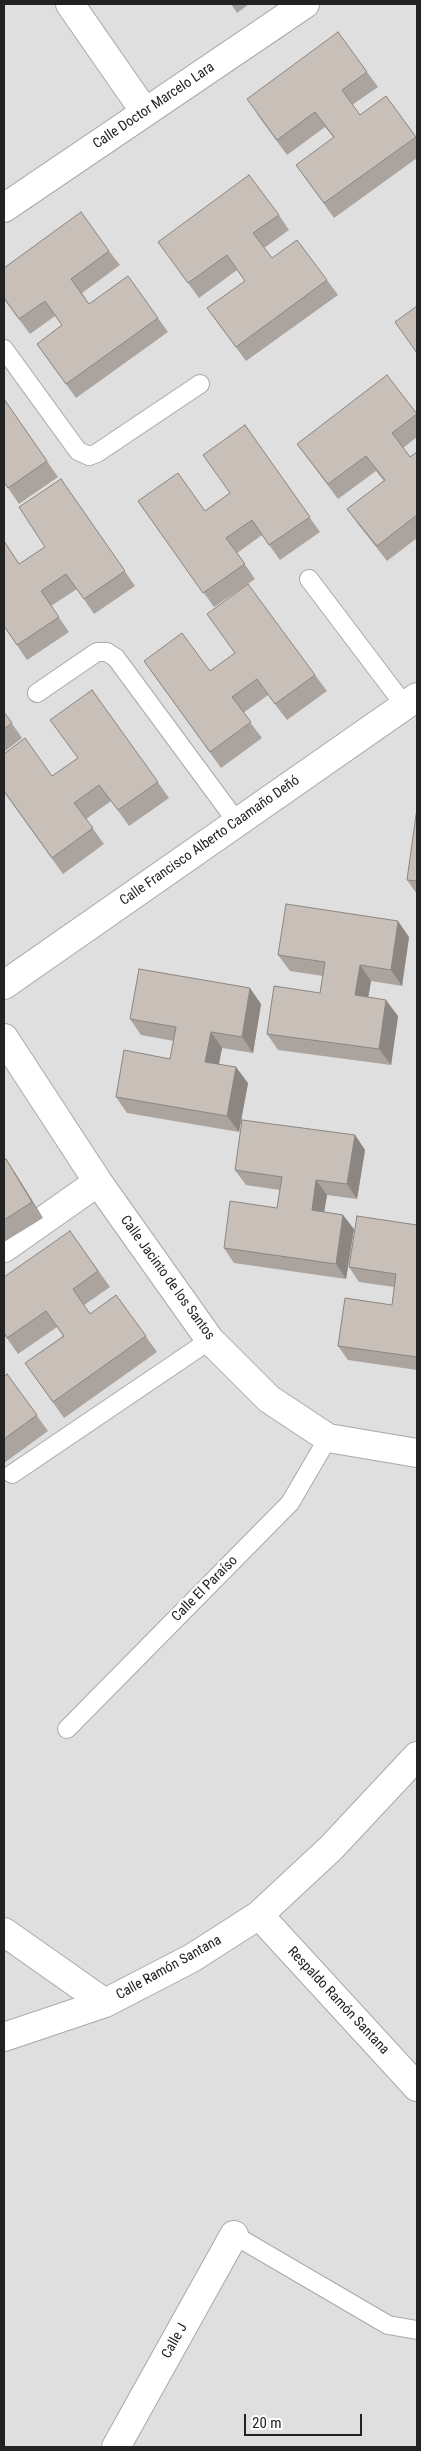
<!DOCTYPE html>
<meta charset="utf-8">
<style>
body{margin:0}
#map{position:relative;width:421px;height:2451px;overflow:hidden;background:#f2efe9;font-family:"Roboto Condensed",sans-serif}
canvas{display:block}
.frame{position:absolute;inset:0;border:5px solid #222;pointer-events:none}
.scale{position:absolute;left:244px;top:2414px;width:118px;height:22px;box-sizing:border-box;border:2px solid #222;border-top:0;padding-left:6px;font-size:15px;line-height:18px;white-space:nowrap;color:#222;-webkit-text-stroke:4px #fff;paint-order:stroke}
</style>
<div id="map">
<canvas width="421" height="2451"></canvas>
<div class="frame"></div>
<div class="scale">20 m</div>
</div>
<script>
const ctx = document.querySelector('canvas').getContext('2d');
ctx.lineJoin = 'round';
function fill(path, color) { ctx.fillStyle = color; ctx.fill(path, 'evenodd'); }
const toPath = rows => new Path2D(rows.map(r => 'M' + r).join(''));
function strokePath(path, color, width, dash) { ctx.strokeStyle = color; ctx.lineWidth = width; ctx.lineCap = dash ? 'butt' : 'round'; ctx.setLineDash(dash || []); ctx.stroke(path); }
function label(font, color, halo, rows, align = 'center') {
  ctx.font = font + ' "Roboto Condensed",sans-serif'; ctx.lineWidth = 5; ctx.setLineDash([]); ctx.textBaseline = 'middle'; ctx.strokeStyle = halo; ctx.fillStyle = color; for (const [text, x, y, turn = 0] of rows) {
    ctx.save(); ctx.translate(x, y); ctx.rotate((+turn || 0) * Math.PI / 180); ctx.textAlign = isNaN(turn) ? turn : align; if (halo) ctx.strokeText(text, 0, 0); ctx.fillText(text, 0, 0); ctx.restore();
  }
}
fill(toPath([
 [4,4,417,4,417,2447,4,2447]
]), '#e0dfdf');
const service = toPath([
 [4,349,78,451,89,456,97,453,200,384],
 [309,579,405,706],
 [37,693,97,652,107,652,116,658,237,822],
 [12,1474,210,1340],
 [67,1729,290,1503,328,1438],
 [234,2235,388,2325,417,2330]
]);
const minor = toPath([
 [70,4,145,112],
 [4,208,305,4],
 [4,985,417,697],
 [4,1038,98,1182,210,1340,269,1399,328,1438,417,1453],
 [4,1248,98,1182],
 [259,1915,417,2087],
 [4,1932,105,2003],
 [4,2037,105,2003,192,1958,259,1915,331,1848,417,1756],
 [116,2447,234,2235]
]);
strokePath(service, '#a9a9a9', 20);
strokePath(minor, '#a9a9a9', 30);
strokePath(service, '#fff', 18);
strokePath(minor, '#fff', 28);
fill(toPath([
 [231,4,249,4,237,13],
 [367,72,378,87,352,105,360,115,386,96,417,139,417,158,334,218,296,165,334,138,325,127,287,155,257,114],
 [279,215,289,230,264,248,272,258,327,280,338,295,246,361,207,308,245,281,237,270,199,298,169,257],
 [109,251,120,265,82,293,89,304,158,318,168,332,76,398,37,344,62,325,55,316,30,334,4,299,4,268],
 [4,399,58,477,19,504,4,482],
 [417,414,417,437,403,448,410,457,417,452,417,538,387,561,358,524,347,509,384,481,376,471,338,499,297,444],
 [245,425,320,532,280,560,262,535,237,553,255,579,214,607,138,501,205,511,230,493],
 [61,479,135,586,94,614,77,589,51,606,69,632,27,660,4,626,20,564,45,547],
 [207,614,315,675,327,691,287,720,268,695,243,713,262,738,221,768,144,661,210,671,235,653],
 [92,690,169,798,129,826,111,801,86,819,104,844,63,874,4,792,52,776,78,758],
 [4,712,22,738,4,752],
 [417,808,417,894,407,880],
 [409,937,402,986,371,981,368,997,398,1016,391,1065,278,1050,267,1034,320,993,323,976,290,971,278,955],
 [261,1004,253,1053,222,1048,219,1064,248,1083,239,1132,127,1113,116,1097,170,1059,174,1041,141,1035,130,1019],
 [355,1135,365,1150,357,1199,327,1195,324,1212,354,1229,346,1279,234,1263,224,1248,277,1208,280,1190,246,1185,235,1170],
 [6,1159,17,1176,43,1218,4,1242,4,1161],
 [417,1225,417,1370,348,1360,338,1346,392,1305,394,1287,359,1282,349,1267],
 [70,1231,110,1287,84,1305,90,1314,116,1295,157,1352,64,1418,25,1363,63,1336,57,1327,18,1354,4,1334],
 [7,1374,48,1431,4,1463,4,1377]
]), '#aba49e');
fill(toPath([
 [398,921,409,937,402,986,391,970],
 [360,965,371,981,366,1011,355,995],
 [250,988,261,1004,253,1053,242,1037],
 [386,1000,398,1016,391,1065,379,1049],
 [211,1032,222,1048,216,1078,205,1062],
 [236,1067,248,1083,239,1132,227,1116],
 [355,1135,365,1150,357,1199,347,1184],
 [6,1159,17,1176,43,1218,32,1202],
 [316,1180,327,1195,322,1225,312,1210],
 [343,1215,354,1229,346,1279,336,1264]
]), '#8b8681');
const building = toPath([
 [338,32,367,72,342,90,360,115,386,96,416,137,324,203,296,165,334,137,315,112,277,140,247,99,338,32],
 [249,175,279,215,253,233,272,258,297,240,327,280,236,347,207,308,245,281,227,255,188,283,158,242,249,175],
 [81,212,109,251,71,279,89,304,128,276,158,318,66,384,37,344,62,325,45,301,19,319,4,298,4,268,81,212],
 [417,306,417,353,395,322,417,306],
 [387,375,417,414,392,433,410,457,417,452,417,515,377,546,347,509,385,480,366,456,328,484,297,444,387,375],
 [4,399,47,461,8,488,4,482,4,399],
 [245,425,310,517,269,545,252,520,226,538,245,564,203,593,138,501,178,473,205,511,230,493,203,455,245,425],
 [61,479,125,571,84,599,66,574,41,591,59,617,17,645,4,626,4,541,19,564,45,547,19,507,61,479],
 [248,584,315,675,275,704,257,679,232,697,251,722,210,752,144,661,182,633,210,671,235,653,207,614,248,584],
 [92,690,158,782,118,810,99,785,74,803,93,828,52,858,4,791,4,754,25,738,52,776,78,758,50,720,92,690],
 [4,712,12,723,4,729,4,712],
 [417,808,417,881,407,880,417,808],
 [286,904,398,921,391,970,360,965,355,995,386,1000,379,1049,267,1034,274,986,320,993,325,962,278,955,286,904],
 [139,969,250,988,242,1037,211,1032,205,1062,236,1067,227,1116,116,1097,124,1050,170,1059,176,1027,130,1019,139,969],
 [242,1120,355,1135,347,1184,316,1180,312,1210,343,1215,336,1264,224,1248,230,1201,277,1208,282,1177,235,1170,242,1120],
 [6,1159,32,1202,4,1220,4,1161,6,1159],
 [357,1216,417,1225,417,1357,338,1346,345,1298,392,1305,396,1274,349,1267,357,1216],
 [70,1231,98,1271,73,1289,90,1314,116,1295,146,1336,53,1402,25,1363,64,1336,46,1311,7,1338,4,1333,4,1277,70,1231],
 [7,1374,37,1415,4,1439,4,1377,7,1374]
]);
fill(building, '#c7bfb8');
strokePath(building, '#8b8681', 1);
label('14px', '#222', '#fff', [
 ["Calle Doctor Marcelo Lara",154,106,-34],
 ["Calle Francisco Alberto Caamaño Deñó",210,841,-35],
 ["Calle Jacinto de los Santos",167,1278,54],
 ["Calle El Paraíso",205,1589,-45],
 ["Calle Ramón Santana",169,1968,-29],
 ["Respaldo Ramón Santana",338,2001,47],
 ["Calle J",175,2341,-61]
]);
</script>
